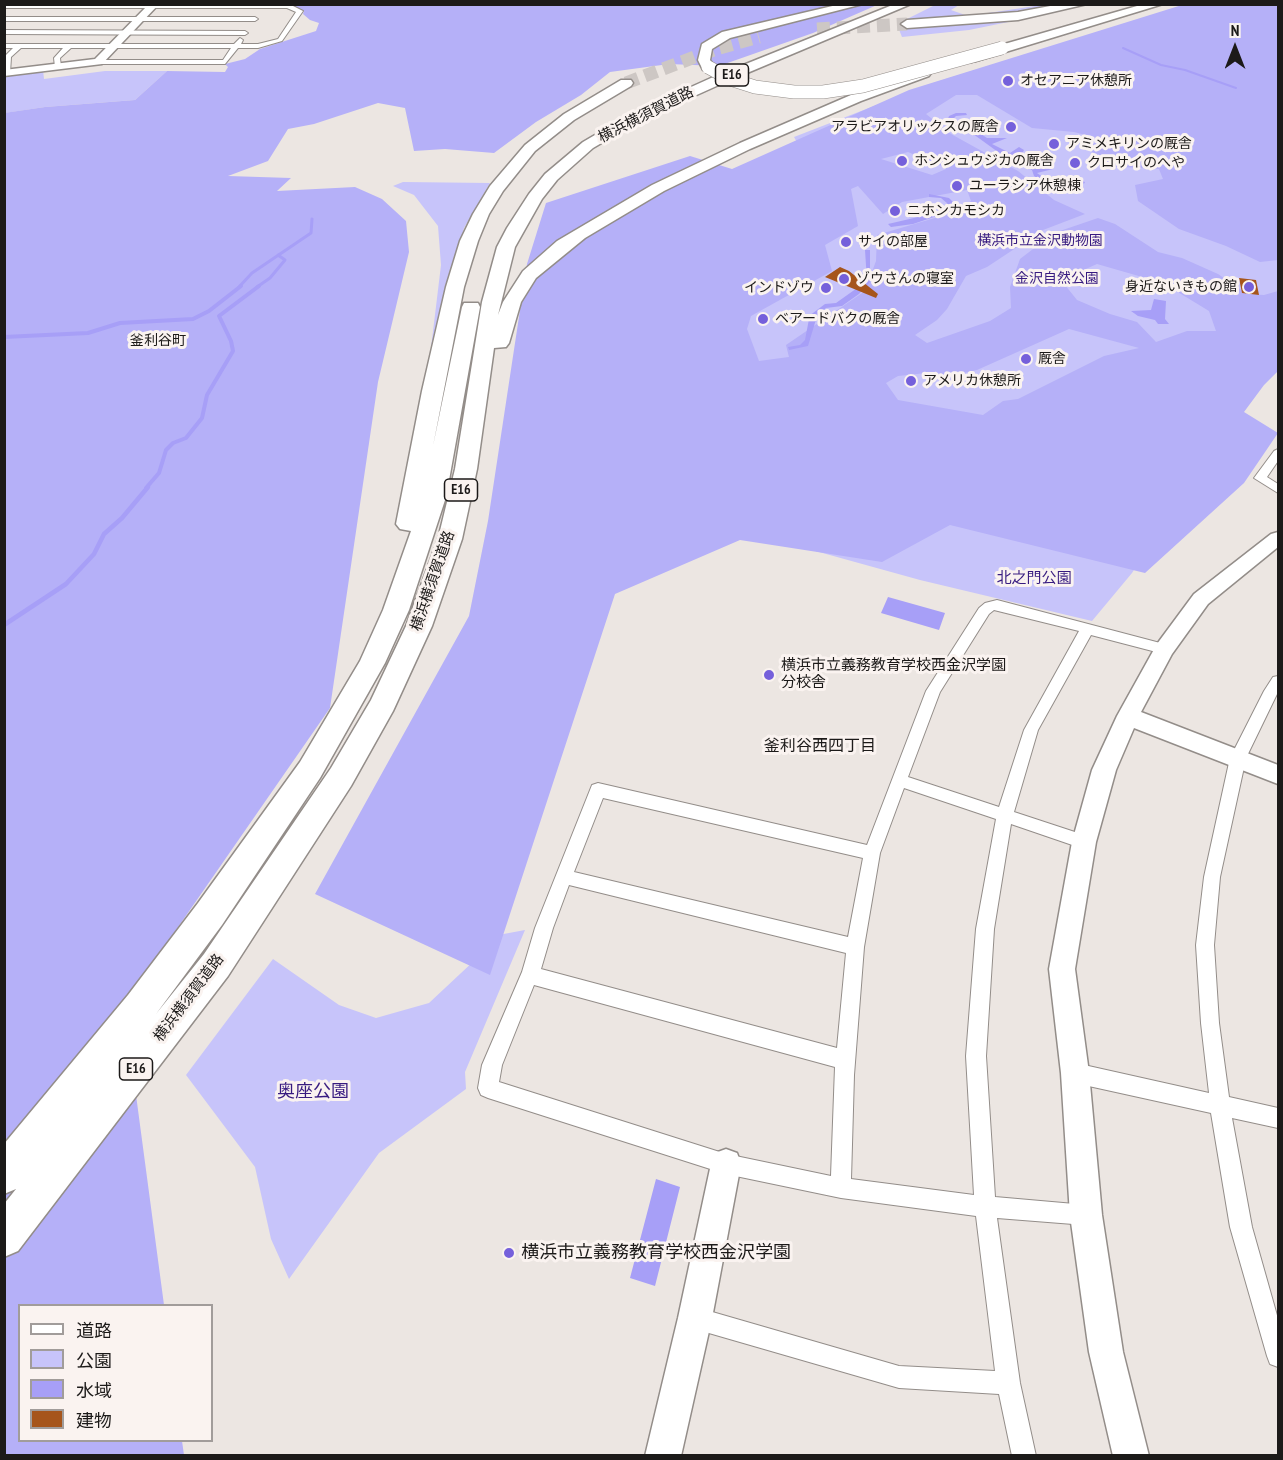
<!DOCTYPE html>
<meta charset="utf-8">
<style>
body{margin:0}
#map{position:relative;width:1283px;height:1460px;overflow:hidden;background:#ece6e2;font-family:"PT Sans Narrow","Noto Sans JP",sans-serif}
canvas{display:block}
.frame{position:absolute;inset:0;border:6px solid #1c1a19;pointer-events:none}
.legend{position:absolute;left:18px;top:1304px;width:195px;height:138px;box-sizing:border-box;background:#faf3f0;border:2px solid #a19c9a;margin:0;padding:8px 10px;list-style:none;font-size:18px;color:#1c1a19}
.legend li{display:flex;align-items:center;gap:12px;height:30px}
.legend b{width:30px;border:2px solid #a19c9a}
.north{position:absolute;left:1205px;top:18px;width:60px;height:60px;-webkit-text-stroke:4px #faf3f0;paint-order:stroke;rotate:0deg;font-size:16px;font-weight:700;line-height:24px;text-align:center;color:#1c1a19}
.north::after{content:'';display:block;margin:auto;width:21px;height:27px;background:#1c1a19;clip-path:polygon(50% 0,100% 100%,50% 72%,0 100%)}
</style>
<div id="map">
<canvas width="1283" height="1460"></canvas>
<div class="frame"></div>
<ul class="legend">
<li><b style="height:8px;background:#fff"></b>道路</li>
<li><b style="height:16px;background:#c7c4fa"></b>公園</li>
<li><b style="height:16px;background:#a79ff7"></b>水域</li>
<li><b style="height:16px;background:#a6551b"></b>建物</li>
</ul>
<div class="north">N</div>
</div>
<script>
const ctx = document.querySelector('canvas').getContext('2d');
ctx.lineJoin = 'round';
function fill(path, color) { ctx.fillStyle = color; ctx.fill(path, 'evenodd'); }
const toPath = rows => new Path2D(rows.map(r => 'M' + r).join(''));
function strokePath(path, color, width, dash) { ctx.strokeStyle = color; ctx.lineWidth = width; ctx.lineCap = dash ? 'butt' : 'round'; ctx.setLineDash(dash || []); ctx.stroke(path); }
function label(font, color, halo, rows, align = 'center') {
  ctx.font = font + ' "PT Sans Narrow","Noto Sans JP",sans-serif'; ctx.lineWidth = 6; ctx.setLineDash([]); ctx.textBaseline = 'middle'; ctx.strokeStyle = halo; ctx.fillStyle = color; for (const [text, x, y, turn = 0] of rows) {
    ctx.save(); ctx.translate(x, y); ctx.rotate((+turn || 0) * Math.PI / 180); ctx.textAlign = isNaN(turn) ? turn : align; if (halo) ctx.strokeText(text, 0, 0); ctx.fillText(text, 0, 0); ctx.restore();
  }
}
fill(toPath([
 [935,5,959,5,951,10,968,16,1042,5,1074,5,981,18,899,23],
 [1189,5,1278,5,1278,367,1259,378,1132,573,1092,621,920,580,754,534,718,299,842,222,794,137,936,82],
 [1025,17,1028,18,969,30,902,37,898,27],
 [43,70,44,79,105,71,167,71,135,100,45,107,5,113,4,75],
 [403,182,490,183,464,228,431,348,441,265,438,226,414,195,393,186],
 [525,930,465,1072,466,1089,379,1153,289,1279,271,1239,255,1167,186,1075,273,959,339,1005,376,1018,429,1003,476,959,493,936]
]), '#c7c4fa');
fill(toPath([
 [290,5,877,5,813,33,719,66,669,64,610,72,581,95,536,122,494,153,445,149,414,151,405,108,378,103,314,124,288,129,268,161,228,176,291,178,277,191,355,187,382,199,406,221,409,252,378,382,330,708,124,1005,164,1305,20,1306,20,1440,182,1441,184,1455,5,1455,4,113,45,107,135,100,167,71,225,72,228,67,225,64,245,59,260,49,316,31,319,23,310,20,303,14,304,11],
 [1182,5,1278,5,1278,260,1260,262,1226,246,1179,229,1138,201,1135,185,1163,179,1159,169,1103,166,1087,145,1105,140,1074,132,1032,128,977,95,956,95,926,114,951,134,1018,171,1054,200,1085,214,1043,230,987,267,966,276,947,309,937,320,915,335,927,343,990,321,1011,308,1010,287,1020,259,1054,233,1098,218,1115,224,1158,252,1182,258,1218,274,1247,294,1264,295,1278,291,1278,371,1264,385,1244,412,1278,433,1244,483,1145,573,950,525,882,562,740,540,615,594,490,975,315,894,469,616,488,521,527,264,546,203,690,156,732,169,909,90],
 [908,152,946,168,946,169,932,175,881,159],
 [858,186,883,214,902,202,967,190,971,201,955,212,877,235,876,261,865,291,786,345,789,357,759,361,747,329,751,316,832,271,825,245,858,226,851,189],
 [1097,264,1163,283,1209,311,1216,331,1187,331,1156,342,1137,322,1110,314,1077,300,1061,280],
 [1069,329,1139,348,1104,356,1018,399,1003,401,983,415,898,400,886,383,898,376,926,373,951,376,977,370]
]), '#b5b0f8');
fill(toPath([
 [956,113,966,113,967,115,956,116,953,119,959,125,977,124,980,126,972,128,987,138,1007,138,992,144,1010,153,1019,147,1024,150,1020,158,1036,168,1053,169,1037,173,1050,182,1058,185,1079,182,1078,179,1082,178,1085,183,1070,187,1046,183,1034,176,1032,170,1013,158,998,152,969,131,953,126,948,119,949,116],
 [929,194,949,198,953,202,952,211,913,224,891,227,888,224,944,211,947,203,941,198,929,197],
 [865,250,870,250,870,282,859,294,842,306,826,308,817,316,808,346,789,350,788,347,800,345,805,340,809,319,784,323,782,321,809,316,825,304,836,303,867,281],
 [1154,299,1166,301,1165,319,1169,324,1158,324,1155,320,1138,316,1131,311,1151,310],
 [888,597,945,613,939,630,881,613],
 [656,1179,680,1187,655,1286,630,1278]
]), '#a79ff7');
strokePath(toPath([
 [1123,48,1161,65,1185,70,1236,88]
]), '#a79ff7', 2);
strokePath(toPath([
 [239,287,252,273,311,233,312,219],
 [257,287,270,278,285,260,278,255]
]), '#a79ff7', 3);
strokePath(toPath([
 [4,337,88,333,120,323,193,319,209,311,241,286],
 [146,488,159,473,166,450,173,443,186,438,202,418,207,395,233,351,231,341,219,316,259,286]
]), '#a79ff7', 4);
strokePath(toPath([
 [4,625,66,584,94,554,104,534,122,518,148,487]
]), '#a79ff7', 4.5);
fill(toPath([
 [840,267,849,271,878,294,876,298,825,277],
 [1239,278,1256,280,1259,295,1242,293]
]), '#a6551b');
strokePath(toPath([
 [817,29,907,24],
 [626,83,716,49,759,37]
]), '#cdc7c4', 13, [13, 7]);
const street = toPath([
 [4,4,289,4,303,11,282,41,258,48,238,48,225,64,98,64,95,62,98,60,223,60,231,48,71,48,60,58,61,67,58,69,55,67,54,58,63,48,21,48,11,57,10,73,7,75,4,74,5,56,13,48,4,48,4,44,234,44,240,38,243,40,241,44,258,44,278,39,296,12,287,8,4,8,4,4],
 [4,17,255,17,258,19,255,21,4,21,4,17],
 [4,30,245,31,248,33,245,35,4,34,4,30],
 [1278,449,1278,461,1267,477,1278,484,1278,493,1254,478,1274,451,1278,449],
 [997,600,1164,644,1171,649,1164,654,1091,635,1038,730,1014,812,1090,837,1092,842,1090,847,1084,849,1011,824,994,929,986,1056,995,1197,1086,1205,1093,1208,1096,1215,1093,1222,1086,1225,997,1218,1020,1383,1036,1456,1012,1456,999,1394,899,1388,695,1329,687,1326,684,1318,687,1310,695,1307,899,1366,995,1371,976,1216,841,1198,726,1174,488,1098,481,1095,478,1088,482,1065,522,972,535,928,592,785,598,783,867,845,926,691,979,608,985,603,997,600],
 [994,610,1079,631,1024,730,999,807,908,777,940,692,989,614,994,610],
 [904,788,996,819,976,929,966,1056,974,1195,851,1179,854,1075,864,947,880,853,904,788],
 [603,798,863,858,848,937,574,872,603,798],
 [569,885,846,953,837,1048,541,969,553,928,569,885],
 [534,985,835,1067,831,1176,726,1154,499,1082,502,1065,534,985],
 [1278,676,1278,692,1246,758,1220,877,1214,945,1219,1023,1229,1097,1278,1108,1278,1128,1232,1118,1252,1227,1278,1319,1278,1367,1270,1364,1267,1356,1230,1227,1211,1113,1075,1083,1068,1080,1065,1073,1068,1066,1075,1063,1209,1093,1201,1023,1196,945,1204,877,1230,758,1264,691,1273,677,1278,676]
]);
const secondary = toPath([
 [149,4,159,4,102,64,4,76,4,70,95,59,149,4],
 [1278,532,1278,547,1208,604,1172,654,1141,712,1278,765,1278,784,1134,728,1116,770,1096,842,1075,969,1089,1073,1102,1215,1123,1352,1149,1456,1113,1456,1089,1352,1070,1215,1061,1073,1049,969,1072,842,1092,770,1117,716,1157,644,1194,594,1271,534,1278,532],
 [726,1149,737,1153,741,1164,712,1318,681,1456,645,1456,678,1318,711,1164,715,1153,726,1149]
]);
const highway = toPath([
 [841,4,863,4,730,38,712,49,710,60,715,67,713,70,703,70,698,60,702,44,722,32,841,4],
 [895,4,911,4,721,84,639,121,593,148,557,180,542,199,515,247,498,315,503,302,523,271,557,241,652,185,740,143,851,95,919,70,924,69,931,73,929,76,861,101,750,149,664,191,585,238,536,278,521,302,509,343,506,347,494,348,477,469,462,539,432,626,393,711,351,786,228,976,18,1251,4,1257,4,1204,16,1189,4,1194,4,1144,128,995,198,903,300,762,360,661,383,610,411,531,400,529,396,524,422,391,446,287,460,241,473,214,490,186,525,145,564,114,621,80,631,80,633,83,631,86,574,120,535,151,503,191,489,214,478,241,464,287,433,446,462,307,464,303,478,303,480,307,446,497,409,610,385,663,320,778,222,925,156,1014,204,954,331,768,371,700,406,626,438,539,455,469,482,302,497,247,507,228,529,194,545,174,583,142,629,115,711,78,895,4],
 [1061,4,1087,4,1018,20,907,28,901,24,907,20,1018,12,1061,4],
 [1144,4,1163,4,976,61,971,62,965,58,966,55,1144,4]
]);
strokePath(street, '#938d89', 2);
strokePath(secondary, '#938d89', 3);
strokePath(highway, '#938d89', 3);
fill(street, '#fff');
fill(secondary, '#fff');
fill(highway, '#fff');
const highwayBridge = toPath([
 [708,67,730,79,755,87,794,92,823,92,863,86,1002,48]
]);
strokePath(highwayBridge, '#938d89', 14, []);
strokePath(highwayBridge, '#fff', 13);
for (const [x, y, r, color] of [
 [1008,81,6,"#7560db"],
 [1011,127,6,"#7560db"],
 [1054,144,6,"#7560db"],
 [902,161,6,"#7560db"],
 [1075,163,6,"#7560db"],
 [957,186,6,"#7560db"],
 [895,211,6,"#7560db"],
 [846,242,6,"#7560db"],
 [844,279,6,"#7560db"],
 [1249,287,6,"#7560db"],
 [826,288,6,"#7560db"],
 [763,319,6,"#7560db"],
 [1026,359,6,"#7560db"],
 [911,381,6,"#7560db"],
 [769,675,6,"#7560db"],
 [509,1253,6,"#7560db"]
]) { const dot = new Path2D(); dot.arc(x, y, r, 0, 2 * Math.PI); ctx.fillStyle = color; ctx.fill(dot); strokePath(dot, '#faf3f0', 2); }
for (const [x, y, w] of [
 [732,75,33],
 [461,490,33],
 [136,1069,33]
]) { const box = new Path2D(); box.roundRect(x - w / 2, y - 11, w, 22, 4.5); ctx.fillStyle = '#faf3f0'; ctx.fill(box); strokePath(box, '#1c1a19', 1.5); }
label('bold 14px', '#1c1a19', null, [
 ["E16",732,75],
 ["E16",461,490],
 ["E16",136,1069]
]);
label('14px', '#1c1a19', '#faf3f0', [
 ["オセアニア休憩所",1020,81],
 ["アラビアオリックスの厩舎",999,127,"right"],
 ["アミメキリンの厩舎",1066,144],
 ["ホンシュウジカの厩舎",914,161],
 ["クロサイのへや",1087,163],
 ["ユーラシア休憩棟",969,186],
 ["ニホンカモシカ",907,211],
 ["サイの部屋",858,242],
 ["ゾウさんの寝室",856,279],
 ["身近ないきもの館",1237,287,"right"],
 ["インドゾウ",814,288,"right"],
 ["ベアードバクの厩舎",775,319],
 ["厩舎",1038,359],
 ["アメリカ休憩所",923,381]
], 'left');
label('14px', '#371b80', '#faf3f0', [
 ["横浜市立金沢動物園",1040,241],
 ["金沢自然公園",1057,279]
]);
label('14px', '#1c1a19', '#faf3f0', [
 ["釜利谷町",158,341]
]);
label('15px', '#1c1a19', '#faf3f0', [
 ["横浜横須賀道路",646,115,-27],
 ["横浜横須賀道路",433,581,-71],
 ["横浜横須賀道路",189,998,-53]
]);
label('15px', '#371b80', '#faf3f0', [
 ["北之門公園",1034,579]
]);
label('15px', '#1c1a19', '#faf3f0', [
 ["横浜市立義務教育学校西金沢学園",781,666],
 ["分校舎",781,683]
], 'left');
label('16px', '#1c1a19', '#faf3f0', [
 ["釜利谷西四丁目",820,746]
]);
label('18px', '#371b80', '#faf3f0', [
 ["奥座公園",313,1092]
]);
label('18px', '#1c1a19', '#faf3f0', [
 ["横浜市立義務教育学校西金沢学園",521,1253]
], 'left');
</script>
